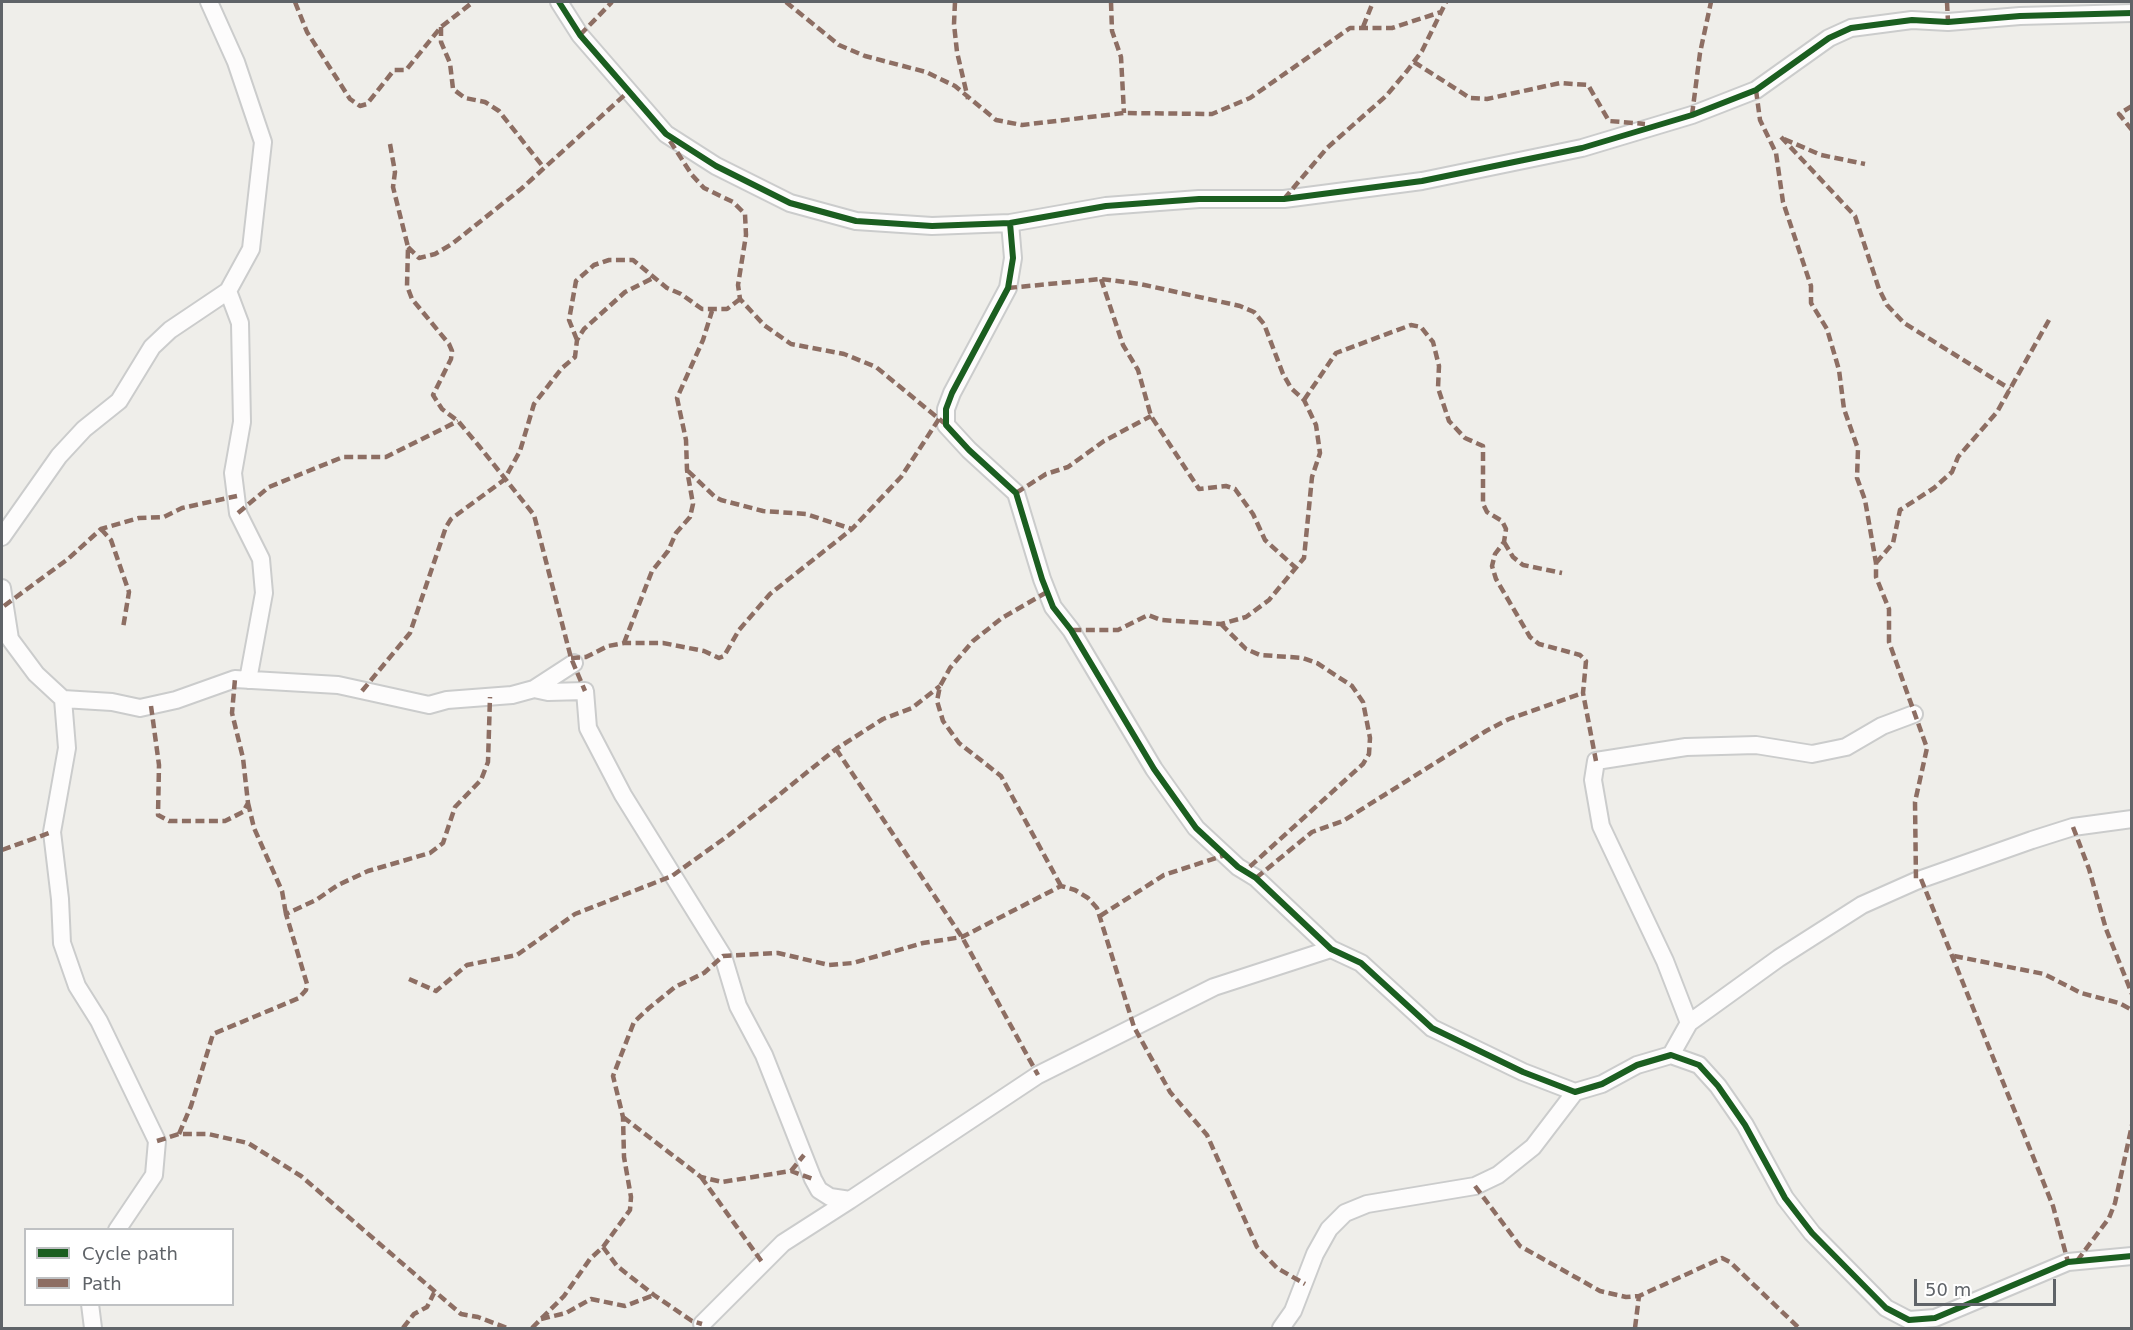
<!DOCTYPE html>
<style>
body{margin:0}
#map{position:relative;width:2133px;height:1330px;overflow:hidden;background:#efeeea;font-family:"DejaVu Sans",sans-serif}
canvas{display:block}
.frame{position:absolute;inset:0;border:3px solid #5f6368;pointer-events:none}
.legend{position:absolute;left:24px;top:1228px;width:210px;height:78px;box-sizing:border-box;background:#fff;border:2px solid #bfc1c3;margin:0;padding:8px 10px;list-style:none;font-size:18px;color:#5f6368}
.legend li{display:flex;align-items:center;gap:12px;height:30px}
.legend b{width:30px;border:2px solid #bfc1c3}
.scale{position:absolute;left:1914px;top:1279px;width:142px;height:27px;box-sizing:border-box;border:3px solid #5f6368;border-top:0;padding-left:8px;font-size:18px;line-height:21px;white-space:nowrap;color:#5f6368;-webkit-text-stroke:4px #fff;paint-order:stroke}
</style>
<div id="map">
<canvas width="2133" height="1330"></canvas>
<div class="frame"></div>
<ul class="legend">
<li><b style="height:8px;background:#1b5e20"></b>Cycle path</li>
<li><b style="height:8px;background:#8d6e63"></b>Path</li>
</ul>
<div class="scale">50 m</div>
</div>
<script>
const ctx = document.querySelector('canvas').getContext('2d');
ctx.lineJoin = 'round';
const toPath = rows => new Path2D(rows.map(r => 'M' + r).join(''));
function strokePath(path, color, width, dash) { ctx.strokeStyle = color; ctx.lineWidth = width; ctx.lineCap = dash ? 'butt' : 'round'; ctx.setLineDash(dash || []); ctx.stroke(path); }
const minor = toPath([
 [559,2,580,35,666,134,716,166,790,203,856,221,932,226,1010,223,1106,206,1199,199,1284,199,1422,181,1582,148,1692,115,1756,90,1829,38,1851,28,1912,20,1948,22,2020,16,2132,13],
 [1010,223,1013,258,1008,288,952,393,946,409,946,425,969,450,1016,493,1042,579,1053,607,1071,630,1154,769,1196,828,1238,867,1256,878,1331,949,1361,963,1432,1028,1523,1072,1575,1092,1602,1084,1637,1065,1671,1055,1699,1065,1718,1086,1745,1125,1785,1198,1812,1233,1886,1308,1909,1320,1935,1318,2068,1262,2132,1256],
 [228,291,240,323,242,422,233,473,238,513,261,559,264,593,248,680],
 [2,537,59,456,84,429,119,401,152,347,170,330,228,291,251,249,263,142,236,62,209,2],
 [2,588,10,639,36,674,63,699,67,748,52,832,60,899,62,943,77,986,99,1021,157,1141,154,1175,117,1230],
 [534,689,574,663],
 [63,699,112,702,140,708,176,700,235,679,338,685,429,705,447,700,512,695,534,689,548,692,585,691,588,728,623,795,723,956,738,1006,764,1055,813,1179,819,1190,830,1197,850,1200,1038,1075,1214,987,1331,949],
 [1689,1023,1665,961,1601,826,1593,780,1596,761,1686,747,1756,745,1812,754,1846,747,1882,726,1914,714],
 [1671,1055,1689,1023,1779,958,1862,905,1916,881,2032,840,2073,827,2132,819],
 [90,1304,93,1328],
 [702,1324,783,1243,850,1200],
 [1281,1328,1293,1311,1315,1254,1329,1229,1345,1213,1367,1204,1475,1186,1498,1175,1533,1147,1575,1092]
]);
strokePath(minor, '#cbcccc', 20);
strokePath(minor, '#fdfcfc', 16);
strokePath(toPath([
 [295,2,307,32,350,99,360,106,367,104,394,70,406,70,441,27,473,2],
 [786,2,839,45,865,56,926,72,955,86,996,120,1022,125,1124,113,1212,114,1250,98,1350,28,1392,28,1441,12],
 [955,2,954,24,957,52,968,99],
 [1111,2,1112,31,1121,57,1124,113],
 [1947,2,1948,22],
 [441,27,441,42,450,63,453,89,465,98,485,102,499,111,544,168],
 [1363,27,1373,2],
 [580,35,612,2],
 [1414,62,1470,98,1487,99,1560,83,1588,85,1609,121,1645,124],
 [1756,90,1760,120,1776,153,1783,202,1811,286,1811,303,1827,329,1839,370,1844,409,1858,449,1857,478,1865,500,1876,563,1876,577,1889,609,1889,642,1927,748,1915,802,1916,881],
 [2132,106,2119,114,2132,130],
 [1692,115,1700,53,1711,2],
 [1781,137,1855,216,1879,289,1887,305,1904,323,2010,389],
 [1784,139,1821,155,1865,164],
 [670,141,692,175,704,188,733,202,745,214,746,235,738,285,740,299,764,325,791,344,844,354,876,367,944,423],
 [390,144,395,172,393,187,408,247,407,286,412,299,449,344,452,351,451,359,433,395,442,409,458,421,479,446,534,515,571,658,585,691],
 [1284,199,1327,148,1386,96,1407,71,1422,51,1446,2],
 [408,247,419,258,435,254,452,244,521,189,628,92],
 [1101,279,1123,345,1138,370,1151,416,1199,489,1226,486,1235,489,1253,514,1265,540,1297,569],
 [1008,288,1101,279,1140,284,1240,306,1254,312,1264,324,1283,374,1291,388,1304,400,1316,425,1320,453,1312,477,1304,558,1269,600,1246,617,1221,624,1161,620,1148,615,1118,630,1071,630],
 [577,340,569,320,576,281,594,265,609,260,633,260,667,288,681,294,702,309,727,309,740,299],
 [1304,400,1336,353,1411,325,1421,327,1428,336,1433,342,1439,366,1438,388,1449,421,1465,438,1483,446,1483,504,1487,512,1502,521,1506,529,1504,542,1495,554,1492,566,1496,579,1530,637,1539,644,1580,655,1586,661,1583,693,1596,761],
 [688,471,715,497,721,500,763,511,806,514,852,529],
 [1016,493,1046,474,1068,467,1104,441,1151,416],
 [238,513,269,487,343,457,386,457,458,421],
 [101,529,111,540,129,592,123,628],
 [1504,542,1513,557,1523,565,1562,573],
 [1876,563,1893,543,1900,510,1934,488,1952,472,1958,457,1997,412,2049,320],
 [1047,592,1002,618,973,641,950,668,940,686,937,701,943,721,959,743,1001,776,1061,886],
 [4,606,68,559,101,529,139,518,164,517,182,508,237,496],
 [1221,624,1246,649,1260,655,1303,658,1317,663,1352,686,1363,702,1370,738,1369,754,1363,764,1245,871],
 [624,643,652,571,668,551,676,533,690,517,693,504,687,470,686,440,677,398,703,340,712,311],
 [571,658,586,657,608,646,624,643,663,643,704,651,719,658,724,656,739,630,770,594,852,529,901,477,939,419],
 [362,691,410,633,446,527,451,519,504,480,520,451,534,404,562,368,575,357,577,340,584,329,625,292,653,278],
 [151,706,159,765,158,815,169,821,225,821,243,812,248,803,243,758,232,713,235,679],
 [836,749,962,937,1038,1075],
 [248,803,254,828,282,891,286,914],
 [2073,827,2089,869,2106,929,2132,994],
 [2,850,52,832],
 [1256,878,1312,832,1343,821,1486,731,1509,719,1583,693],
 [1921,879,2053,1206,2068,1262],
 [1100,916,1164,875,1225,855],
 [1954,956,2044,974,2081,993,2119,1003,2132,1010],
 [409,979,436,991,467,965,517,955,575,914,672,876,729,835,836,749,883,719,912,708,940,686],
 [623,1117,701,1177,722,1182,791,1171,813,1179],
 [179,1134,191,1106,213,1034,299,998,306,990,307,984,286,914,316,900,338,885,368,871,430,853,443,843,455,807,481,780,488,762,490,697],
 [157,1141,179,1134,208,1134,248,1143,301,1176,461,1314,478,1317,507,1328],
 [791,1171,804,1155],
 [701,1177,762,1262],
 [1475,1186,1520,1246,1600,1291,1626,1297,1639,1296,1722,1258,1730,1262,1799,1328],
 [603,1247,617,1266,654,1295,692,1321,702,1324],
 [2077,1261,2109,1218,2115,1203,2132,1125],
 [541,1319,566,1313,591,1299,625,1306,654,1295],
 [403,1328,414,1314,427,1307,434,1293],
 [532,1328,564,1296,590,1259,603,1247,630,1210,631,1197,624,1157,623,1117,613,1076,634,1022,649,1008,675,987,704,973,723,956,778,953,829,965,853,963,923,943,962,937,1061,886,1075,890,1088,898,1097,908,1134,1027,1170,1092,1207,1135,1257,1247,1277,1268,1305,1284],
 [1635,1328,1639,1296]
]), '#8d6e63', 4.5, [9, 4.5]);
strokePath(toPath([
 [559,2,580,35,666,134,716,166,790,203,856,221,932,226,1010,223,1106,206,1199,199,1284,199,1422,181,1582,148,1692,115,1756,90,1829,38,1851,28,1912,20,1948,22,2020,16,2132,13],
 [1010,223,1013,258,1008,288,952,393,946,409,946,425,969,450,1016,493,1042,579,1053,607,1071,630,1154,769,1196,828,1238,867,1256,878,1331,949,1361,963,1432,1028,1523,1072,1575,1092,1602,1084,1637,1065,1671,1055,1699,1065,1718,1086,1745,1125,1785,1198,1812,1233,1886,1308,1909,1320,1935,1318,2068,1262,2132,1256]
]), '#1b5e20', 6);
</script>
